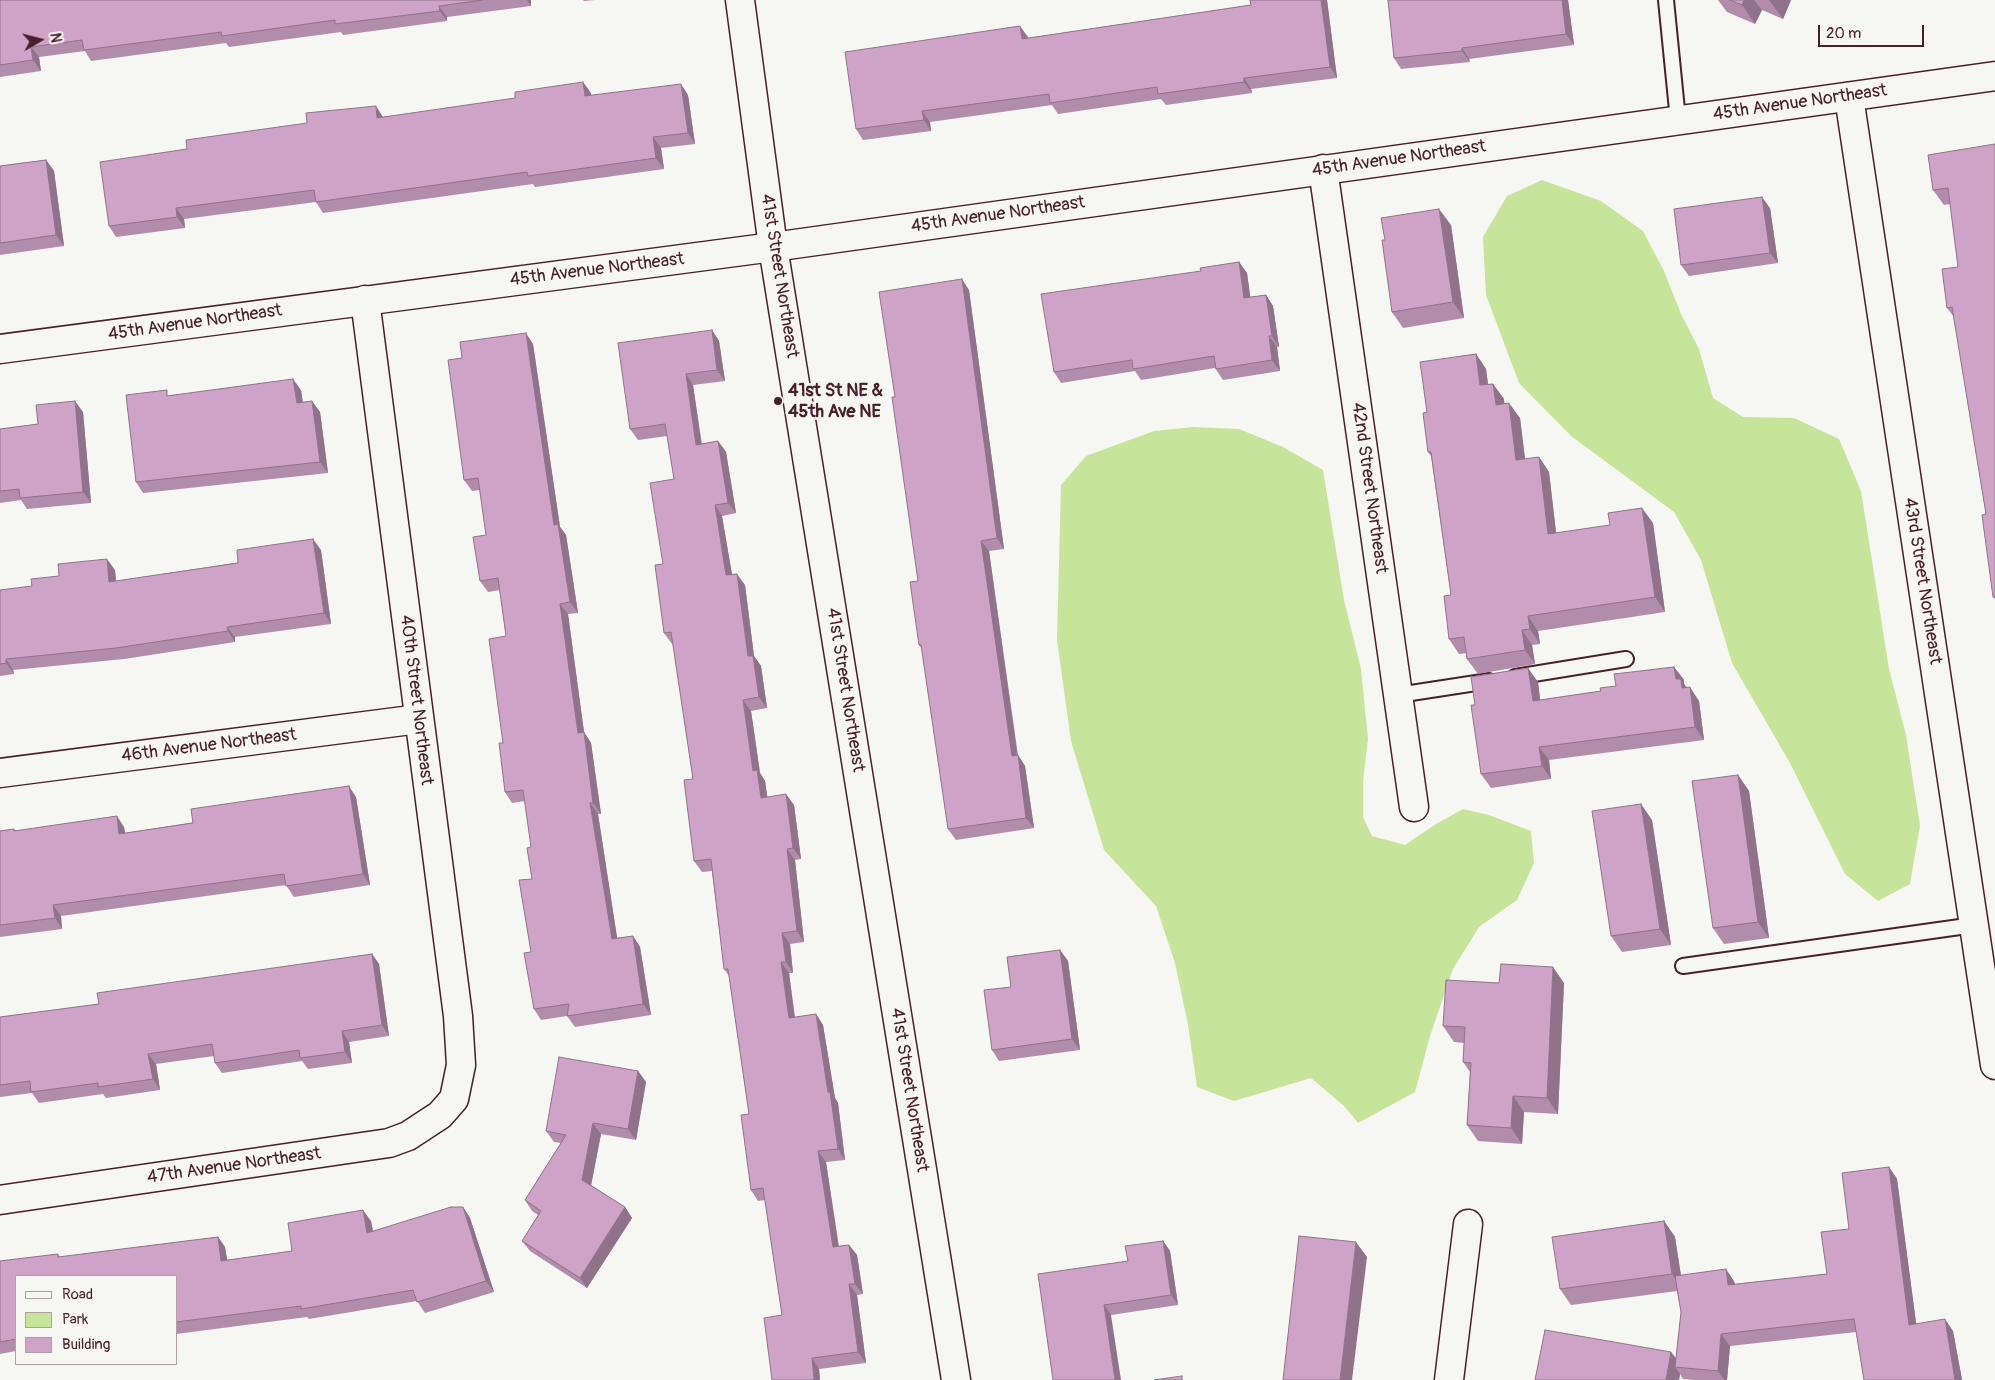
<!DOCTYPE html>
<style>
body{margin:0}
#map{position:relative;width:1995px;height:1380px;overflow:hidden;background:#f6f6f2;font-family:Pangolin,sans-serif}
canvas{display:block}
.legend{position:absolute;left:15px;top:1275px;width:162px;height:90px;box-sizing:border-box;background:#f6f6f2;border:1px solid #b1a0a2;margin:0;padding:6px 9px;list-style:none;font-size:15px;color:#4a1f2b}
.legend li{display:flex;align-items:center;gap:10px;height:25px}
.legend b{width:25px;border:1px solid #b1a0a2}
.north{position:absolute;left:15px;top:15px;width:50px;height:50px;-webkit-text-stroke:4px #f6f6f2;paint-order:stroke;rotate:82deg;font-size:14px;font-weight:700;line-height:20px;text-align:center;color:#4a1f2b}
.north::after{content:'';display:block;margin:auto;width:18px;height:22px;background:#4a1f2b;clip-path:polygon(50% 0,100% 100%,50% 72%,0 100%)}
.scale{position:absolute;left:1818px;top:25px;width:106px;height:22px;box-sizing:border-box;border:2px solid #4a1f2b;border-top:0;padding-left:6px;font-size:15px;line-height:18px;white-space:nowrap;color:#4a1f2b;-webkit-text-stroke:4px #f6f6f2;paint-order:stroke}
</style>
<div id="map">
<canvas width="1995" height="1380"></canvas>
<ul class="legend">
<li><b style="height:6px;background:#f6f6f2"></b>Road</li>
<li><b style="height:14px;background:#c7e49b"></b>Park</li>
<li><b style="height:14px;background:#cfa3c7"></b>Building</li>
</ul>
<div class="north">N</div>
<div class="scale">20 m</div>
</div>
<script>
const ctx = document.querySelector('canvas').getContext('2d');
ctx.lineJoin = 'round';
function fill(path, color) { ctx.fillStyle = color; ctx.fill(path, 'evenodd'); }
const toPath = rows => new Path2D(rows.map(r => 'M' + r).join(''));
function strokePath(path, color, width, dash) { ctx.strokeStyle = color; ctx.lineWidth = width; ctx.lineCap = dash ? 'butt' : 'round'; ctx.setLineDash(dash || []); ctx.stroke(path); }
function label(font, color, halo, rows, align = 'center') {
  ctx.font = font + ' Pangolin,sans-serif'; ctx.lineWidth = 5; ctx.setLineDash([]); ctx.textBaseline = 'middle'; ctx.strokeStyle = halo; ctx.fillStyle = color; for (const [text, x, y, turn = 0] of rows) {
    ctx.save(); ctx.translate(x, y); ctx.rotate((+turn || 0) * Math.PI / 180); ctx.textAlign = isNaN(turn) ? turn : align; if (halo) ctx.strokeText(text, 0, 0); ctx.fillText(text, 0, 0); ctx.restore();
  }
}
fill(toPath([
 [1542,180,1601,201,1643,231,1664,271,1681,314,1699,349,1713,398,1743,417,1794,418,1839,439,1861,491,1889,669,1906,735,1920,826,1910,884,1878,901,1845,874,1790,763,1732,663,1701,560,1674,512,1571,436,1519,383,1486,295,1483,237,1507,196],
 [1193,427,1239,429,1283,447,1323,470,1344,600,1361,669,1368,739,1363,781,1363,817,1372,836,1405,845,1436,824,1463,809,1489,815,1531,831,1534,863,1517,900,1479,927,1453,969,1430,1036,1415,1092,1358,1123,1344,1106,1311,1078,1234,1101,1197,1087,1188,1025,1175,963,1156,906,1104,850,1071,741,1057,640,1061,485,1086,456,1154,431]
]), '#c7e49b');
const lane = toPath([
 [1666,0,1678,120],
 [1515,677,1626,659],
 [1398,695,1489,681],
 [1683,966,1974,925]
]);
const street = toPath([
 [740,0,773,247,956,1380],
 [1849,97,1995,1065],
 [1323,169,1414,807],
 [0,773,419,719],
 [0,1200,389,1143,408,1136,440,1115,454,1099,461,1065,458,1016,365,300],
 [1449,1380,1468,1224]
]);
const secondary = toPath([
 [0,349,773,247,1995,76]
]);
strokePath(lane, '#4a1f2b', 18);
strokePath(street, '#4a1f2b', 31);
strokePath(secondary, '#4a1f2b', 31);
strokePath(lane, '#f6f6f2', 14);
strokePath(street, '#f6f6f2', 28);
strokePath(secondary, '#f6f6f2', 28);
fill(toPath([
 [0,0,531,0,531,6,447,17,447,21,343,35,341,32,229,47,226,43,91,61,85,51,39,57,41,71,0,77],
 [583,0,595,0,584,1],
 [1250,0,1327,0,1337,78,1251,89,1252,93,1166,105,1161,99,1058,114,1052,105,930,122,931,131,863,140,856,129,1028,37,1028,38,1251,5],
 [1388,0,1568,0,1574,45,1469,59,1470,62,1401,69,1394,58],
 [1718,0,1791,0,1783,19,1762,10,1755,24,1727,12],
 [591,93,591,96,688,95,695,144,661,148,664,169,535,187,533,184,323,213,316,202,184,219,185,228,116,237,109,226,187,149,383,117],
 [1995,144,1995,599,1993,597,1986,514,1954,317,1947,308,1958,267,1950,204,1944,205,1933,190],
 [46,160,54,171,64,246,0,255,0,166],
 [1770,208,1778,263,1689,276,1681,265],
 [1451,225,1464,318,1403,328,1392,312],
 [1239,262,1247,273,1250,297,1266,295,1273,306,1279,347,1277,347,1280,371,1223,380,1215,368,1141,380,1135,371,1061,383,1054,372,1201,271],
 [969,290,1004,549,989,551,1018,755,1025,766,1034,828,956,840,948,829,922,649,919,645,918,581,895,397],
 [712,330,719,341,725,381,693,385,702,444,718,441,726,452,736,513,722,516,732,575,745,585,754,656,761,666,767,708,751,711,760,773,765,781,767,797,794,805,801,859,795,860,804,942,790,944,793,973,789,973,795,1017,816,1014,823,1025,835,1098,838,1103,845,1160,826,1162,839,1246,849,1245,857,1255,863,1294,857,1295,866,1363,819,1369,820,1380,782,1315,765,1200,758,1201,751,1190,749,1114,729,976,724,969,712,871,702,872,694,861,693,779,673,643,672,644,664,633,663,564,674,479,667,436,638,440,630,429],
 [533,344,560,527,566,535,578,613,568,614,584,732,591,743,601,814,598,814,617,938,633,936,640,947,651,1015,575,1027,567,1016,541,1020,534,1009,531,952,532,879,531,847,525,801,512,803,505,792,503,743,506,636,500,590,488,592,480,581,486,535,480,490,472,491,464,480,462,358],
 [1476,354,1486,369,1488,384,1493,384,1504,399,1504,404,1520,418,1525,459,1539,457,1549,472,1556,533,1653,523,1665,612,1538,631,1540,644,1532,645,1535,664,1478,674,1467,659,1467,653,1459,654,1449,639,1451,595,1431,456,1428,452,1427,412],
 [301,390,303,402,312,401,320,412,328,473,143,493,136,482,170,395],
 [83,412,91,503,27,509,21,500,0,503,0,429,38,424],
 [321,550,331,624,235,637,235,642,124,659,13,670,14,674,0,676,0,590,32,586,115,570,116,581],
 [1674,667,1684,680,1684,684,1687,688,1699,701,1704,740,1549,760,1551,779,1491,788,1481,774,1475,705,1538,682,1540,700,1601,691],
 [1738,775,1749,791,1769,938,1724,944,1713,928],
 [356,797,370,885,294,897,286,885,61,916,62,929,0,937,0,831,14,829,16,831,124,827,125,833],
 [1652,820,1671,945,1622,952,1611,936],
 [1060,950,1068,961,1080,1050,999,1061,992,1050,1011,987],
 [372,954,379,964,389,1036,349,1042,352,1063,308,1069,302,1061,222,1073,215,1063,214,1056,156,1064,160,1090,106,1098,103,1094,39,1103,32,1093,0,1097,0,1017,99,1004],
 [1499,983,1564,983,1558,1114,1524,1112,1522,1144,1478,1141,1467,1125,1470,1072,1463,1062,1464,1043,1454,1042,1443,1026],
 [638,1071,646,1082,636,1140,601,1134,591,1185,625,1207,632,1218,587,1288,530,1251,522,1241,538,1215,532,1211,525,1200,561,1143,554,1142,546,1131],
 [1889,1167,1897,1179,1916,1324,1953,1331,1962,1380,1864,1380,1856,1332,1730,1346,1727,1380,1696,1380,1683,1379,1680,1374,1679,1380,1535,1380,1671,1352,1676,1358,1681,1312,1677,1291,1571,1305,1560,1289,1664,1221,1675,1237,1681,1275,1734,1281,1735,1284,1827,1274,1849,1229],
 [463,1207,470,1218,494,1292,425,1313,417,1301,309,1319,307,1317,176,1334,176,1276,16,1276,16,1351,0,1354,0,1261,58,1254,60,1257,218,1237,225,1247,227,1260,292,1251,371,1221,373,1231],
 [1163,1241,1170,1251,1178,1305,1111,1315,1053,1380,1128,1261]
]), '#b28cab');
fill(toPath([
 [527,0,531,0,531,6],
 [1321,0,1327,0,1337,78,1330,67],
 [1562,0,1568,0,1574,45,1566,34],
 [1744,0,1754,0,1762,10,1755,24,1742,5],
 [1769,0,1791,0,1783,19],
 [439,6,447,17,447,21,440,11],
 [1020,26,1028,37,1030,50,1022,39],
 [31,47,39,57,41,71,33,60],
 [1462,48,1469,59,1470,62,1462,51],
 [1244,78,1251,89,1252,93,1244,82],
 [583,82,591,93,593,107,585,96],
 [681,84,688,95,695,144,688,133],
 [376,106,383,117,377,118],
 [922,111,930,122,931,131,924,120],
 [653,137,661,148,664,169,656,158],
 [46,160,54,171,64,246,56,235],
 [1762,197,1770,208,1778,263,1770,253],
 [176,208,184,219,185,228,177,217],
 [1439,209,1451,225,1464,318,1453,302],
 [1239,262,1247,273,1252,309,1244,298],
 [962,279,969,290,1004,549,997,538],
 [1266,295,1273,306,1279,347,1272,336],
 [712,330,719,341,725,381,717,370],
 [526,333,533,344,560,527,566,535,578,613,570,602,554,525],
 [1269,336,1277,347,1280,371,1272,360],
 [1476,354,1486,369,1490,400,1480,385],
 [686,374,693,385,703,456,696,445],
 [293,379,301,390,304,414,297,403],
 [1493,384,1504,399,1506,420,1496,405],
 [75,401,83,412,91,503,83,492],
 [312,401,320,412,328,473,320,462],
 [1509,403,1520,418,1527,475,1516,460],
 [718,441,726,452,736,513,728,503],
 [1539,457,1549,472,1558,549,1548,534],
 [715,505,722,516,734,586,726,575],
 [1642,508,1653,523,1665,612,1655,597],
 [313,539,321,550,331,624,324,613],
 [981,541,989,551,1019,767,1012,756],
 [107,559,115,570,117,593,109,582],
 [737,574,745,585,754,656,761,666,767,708,759,697,748,656],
 [560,604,568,614,584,732,591,743,601,814,593,803,578,733],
 [1528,616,1538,631,1540,644,1530,629],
 [227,627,235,637,235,642,228,631],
 [1522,630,1532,645,1535,664,1525,650],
 [6,659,13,670,14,674,6,663],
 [1674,667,1684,680,1684,684,1690,692,1690,687,1699,701,1704,740,1695,727,1676,679],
 [1528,668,1538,682,1542,714,1533,701],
 [743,700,751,711,760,773,765,781,769,808,761,798,753,771],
 [1539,747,1549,760,1551,779,1542,766],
 [1018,755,1025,766,1034,828,1026,818],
 [1738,775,1749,791,1769,938,1758,922],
 [349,786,356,797,370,885,363,874],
 [786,794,794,805,801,859,793,848],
 [590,803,598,814,619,950,612,939],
 [1641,804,1652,820,1671,945,1660,929],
 [117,816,124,827,127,845,119,834],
 [787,849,795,860,804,942,797,931],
 [53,905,61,916,62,929,55,918],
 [782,933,790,944,793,973,786,962],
 [633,936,640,947,651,1015,643,1004],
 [1060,950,1068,961,1080,1050,1072,1039],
 [372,954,379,964,389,1036,382,1025],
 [781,962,789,973,796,1029,789,1018],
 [1553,967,1564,983,1558,1114,1547,1098],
 [816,1014,823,1025,835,1098,838,1103,845,1160,838,1149,828,1092],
 [342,1031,349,1042,352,1063,345,1052],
 [148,1054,156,1064,160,1090,153,1079],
 [638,1071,646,1082,636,1140,628,1129],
 [1513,1096,1524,1112,1522,1144,1511,1128],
 [593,1123,601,1134,590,1191,582,1180],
 [818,1151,826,1162,840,1258,833,1247],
 [1889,1167,1897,1179,1918,1337,1909,1325],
 [463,1207,470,1218,494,1292,486,1281],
 [625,1207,632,1218,587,1288,580,1278],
 [363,1210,371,1221,375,1244,367,1233],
 [1664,1221,1675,1237,1683,1290,1672,1274],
 [218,1237,225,1247,229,1272,221,1261],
 [1163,1241,1170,1251,1178,1305,1171,1295],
 [1356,1242,1367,1257,1352,1380,1340,1380],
 [849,1245,857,1255,863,1294,855,1284],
 [1726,1269,1734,1281,1737,1297,1728,1285],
 [849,1284,857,1295,866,1363,858,1352],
 [1104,1305,1111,1315,1121,1380,1115,1380],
 [1945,1319,1953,1331,1962,1380,1955,1380],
 [1721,1334,1730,1346,1727,1380,1724,1380,1718,1371],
 [1671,1352,1681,1366,1675,1367,1680,1374,1679,1380,1666,1380],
 [812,1358,819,1369,820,1380,814,1380]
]), '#91728b');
const building = toPath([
 [0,0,483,0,439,6,440,11,335,24,335,20,222,36,221,32,84,50,82,40,31,47,33,60,0,65,0,0],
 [1250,0,1321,0,1330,67,1244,78,1244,82,1158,94,1157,87,1050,103,1049,94,922,111,924,120,856,129,845,52,1020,26,1022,39,1251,5,1250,0],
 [1388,0,1562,0,1566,34,1462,48,1462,51,1394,58,1388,0],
 [1730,0,1744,0,1742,5,1730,0],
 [583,82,585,96,681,84,688,133,653,137,656,158,528,176,527,172,316,202,314,190,176,208,177,217,109,226,100,162,187,149,186,140,307,123,306,113,376,106,377,118,515,98,515,92,583,82],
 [1995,144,1995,597,1993,597,1982,515,1986,514,1952,307,1947,308,1942,269,1958,267,1948,188,1933,190,1928,155,1995,144],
 [46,160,56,235,0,243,0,166,46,160],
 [1762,197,1770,253,1681,265,1674,209,1762,197],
 [1439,209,1453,302,1392,312,1382,240,1385,240,1381,218,1439,209],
 [1239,262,1244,298,1266,295,1272,336,1269,336,1272,360,1216,369,1214,356,1133,369,1132,360,1054,372,1041,294,1201,271,1200,268,1239,262],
 [962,279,997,538,981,541,1012,756,1018,755,1026,818,948,829,921,645,919,645,910,582,918,581,892,397,895,397,879,292,962,279],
 [712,330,717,370,686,374,696,445,718,441,728,503,715,505,726,575,737,574,748,656,753,656,759,697,743,700,753,771,757,770,761,798,786,794,793,848,787,849,797,931,782,933,786,962,781,962,789,1018,816,1014,828,1092,830,1092,838,1149,818,1151,833,1247,849,1245,855,1284,849,1284,858,1352,812,1358,814,1380,772,1380,764,1318,782,1315,763,1188,751,1190,741,1115,749,1114,728,969,724,969,711,859,694,861,684,780,693,779,671,632,664,633,655,565,663,564,650,483,674,479,665,424,630,429,618,343,712,330],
 [526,333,554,525,558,524,570,602,560,604,578,733,584,732,593,803,590,803,612,939,633,936,643,1004,567,1016,569,1004,534,1009,524,953,531,952,519,880,532,879,527,848,531,847,523,790,505,792,499,743,503,743,489,639,506,636,498,578,480,581,473,537,486,535,478,478,464,480,448,360,462,358,460,342,526,333],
 [1476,354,1480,385,1493,384,1496,405,1509,403,1516,460,1539,457,1548,534,1610,525,1608,513,1642,508,1655,597,1528,616,1530,629,1522,630,1525,650,1467,659,1464,637,1449,639,1444,596,1451,595,1431,452,1428,452,1423,413,1427,412,1420,362,1476,354],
 [293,379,297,403,312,401,320,462,136,482,126,395,167,390,167,396,293,379],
 [75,401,83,492,20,498,19,489,0,491,0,429,38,424,36,405,75,401],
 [313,539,324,613,227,627,228,631,116,648,6,659,6,663,0,664,0,590,32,586,31,579,59,576,58,564,107,559,109,582,238,563,237,550,313,539],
 [1674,667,1676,679,1681,679,1682,688,1690,687,1695,727,1539,747,1542,766,1481,774,1471,705,1475,705,1471,677,1528,668,1533,701,1601,691,1600,688,1616,686,1614,674,1674,667],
 [1738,775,1758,922,1713,928,1692,781,1738,775],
 [349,786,363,874,286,886,284,874,53,905,55,918,0,925,0,831,14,829,14,831,117,816,119,834,193,823,191,809,349,786],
 [1641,804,1660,929,1611,936,1592,811,1641,804],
 [1060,950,1072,1039,992,1050,984,990,1011,987,1007,957,1060,950],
 [372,954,382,1025,342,1031,345,1052,300,1058,299,1050,215,1063,212,1044,148,1054,153,1079,98,1087,98,1083,31,1092,30,1081,0,1085,0,1017,99,1004,97,993,372,954],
 [1501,964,1553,967,1547,1098,1513,1096,1511,1128,1467,1125,1471,1063,1463,1062,1465,1027,1443,1026,1446,980,1499,983,1501,964],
 [559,1057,638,1071,628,1129,593,1123,582,1180,625,1207,580,1278,522,1241,541,1211,525,1200,566,1135,546,1131,559,1057],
 [1889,1167,1909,1325,1945,1319,1955,1380,1864,1380,1854,1319,1721,1334,1718,1371,1675,1367,1681,1312,1675,1276,1726,1269,1728,1285,1827,1274,1821,1232,1849,1229,1842,1173,1889,1167],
 [451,1207,463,1207,486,1281,417,1302,413,1290,301,1309,301,1306,176,1322,176,1276,16,1276,16,1339,0,1342,0,1261,58,1254,58,1257,218,1237,221,1261,292,1251,288,1223,363,1210,367,1233,451,1207],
 [1664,1221,1672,1274,1560,1289,1552,1237,1664,1221],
 [1299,1236,1356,1242,1340,1380,1283,1380,1299,1236],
 [1163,1241,1171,1295,1104,1305,1115,1380,1053,1380,1038,1274,1128,1261,1125,1246,1163,1241],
 [1545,1330,1671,1352,1666,1380,1535,1380,1545,1330],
 [1182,1376,1182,1380,1154,1380,1182,1376]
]);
fill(building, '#cfa3c7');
strokePath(building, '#91728b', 1);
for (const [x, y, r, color] of [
 [778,401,5,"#4a1f2b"]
]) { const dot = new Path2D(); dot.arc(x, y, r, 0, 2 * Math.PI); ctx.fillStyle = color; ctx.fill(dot); strokePath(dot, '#f6f6f2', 2); }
label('18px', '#4a1f2b', '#f6f6f2', [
 ["45th Avenue Northeast",1800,103,-8],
 ["45th Avenue Northeast",1399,159,-8],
 ["45th Avenue Northeast",998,215,-8],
 ["45th Avenue Northeast",597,270,-7],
 ["41st Street Northeast",779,276,81],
 ["45th Avenue Northeast",195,323,-8],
 ["42nd Street Northeast",1369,488,82],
 ["43rd Street Northeast",1922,581,81],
 ["41st Street Northeast",845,690,81],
 ["40th Street Northeast",416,700,83],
 ["46th Avenue Northeast",209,746,-7],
 ["41st Street Northeast",909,1090,81],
 ["47th Avenue Northeast",234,1166,-8]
]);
label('bold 18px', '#4a1f2b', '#f6f6f2', [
 ["41st St NE &",788,391],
 ["45th Ave NE",788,412]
], 'left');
</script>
